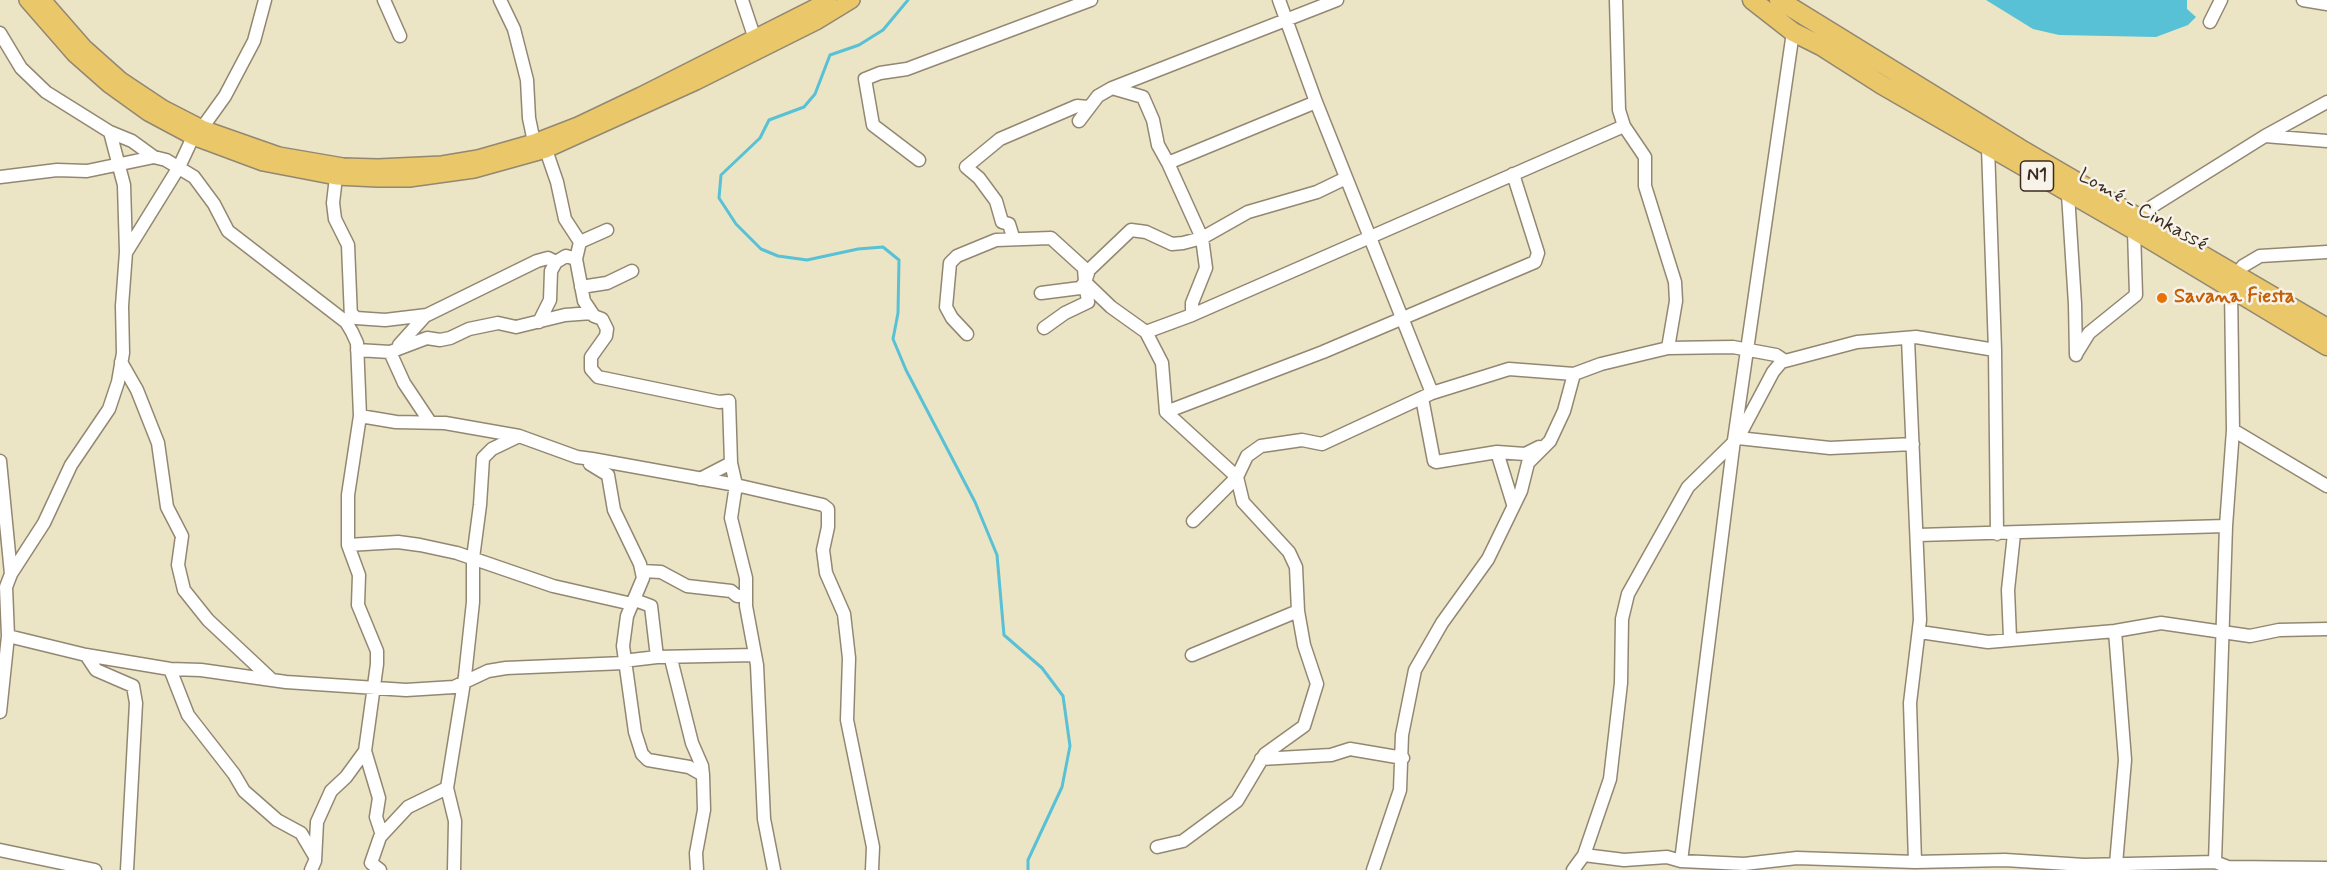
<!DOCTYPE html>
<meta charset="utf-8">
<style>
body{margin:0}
canvas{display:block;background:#ebe4c5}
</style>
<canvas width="2327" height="870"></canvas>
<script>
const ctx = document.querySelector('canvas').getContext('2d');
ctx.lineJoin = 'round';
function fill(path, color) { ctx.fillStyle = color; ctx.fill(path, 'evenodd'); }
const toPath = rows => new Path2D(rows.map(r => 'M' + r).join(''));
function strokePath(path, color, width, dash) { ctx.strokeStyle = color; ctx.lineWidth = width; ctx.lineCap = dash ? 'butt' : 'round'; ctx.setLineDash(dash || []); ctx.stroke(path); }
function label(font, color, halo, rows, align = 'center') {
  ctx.font = font + ' Mynerve,sans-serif'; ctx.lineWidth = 5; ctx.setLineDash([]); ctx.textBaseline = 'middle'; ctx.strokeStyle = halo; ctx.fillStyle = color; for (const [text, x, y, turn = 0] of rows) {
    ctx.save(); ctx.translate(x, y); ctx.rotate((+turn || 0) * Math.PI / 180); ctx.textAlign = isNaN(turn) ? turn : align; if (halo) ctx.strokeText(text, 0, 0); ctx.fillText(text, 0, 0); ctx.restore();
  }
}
fill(toPath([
 [1986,0,2187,0,2187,9,2196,17,2188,25,2156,37,2059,35,2033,29]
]), '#58c1d5');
strokePath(toPath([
 [908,0,883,30,859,45,830,55,815,94,804,107,769,120,760,138,721,175,719,198,736,224,761,249,778,256,807,260,858,249,883,247,899,260,898,313,893,339,906,370,975,502,997,555,1004,635,1042,668,1063,696,1070,746,1062,787,1028,860,1028,870]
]), '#58c1d5', 3);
const minor = toPath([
 [384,0,400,36],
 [500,0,514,29,527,80,529,118,534,142],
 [742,0,755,39],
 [1279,0,1316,102,1432,393],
 [2303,0,2327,4],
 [2210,22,2221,0],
 [0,33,21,68,46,92,110,132,132,141,154,157,166,160,194,177,214,204,228,231,346,322,352,332,357,343,360,416,348,495,348,545,359,575,358,605,377,651,377,664,365,751,346,777,331,791,317,822,315,861,311,870],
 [1112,88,1143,97,1153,120,1158,145,1168,163],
 [1079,121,1098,96,1112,88,1337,0],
 [202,128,225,96,254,41,265,0],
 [2265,136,2327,141],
 [1988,147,1995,350,1997,534],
 [546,150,557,182,565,219,580,242,576,259,584,301,594,316,602,319,607,329,606,336,591,357,591,369,598,377,719,402,729,401,731,463,736,485,731,518,746,578,746,606,757,665,764,819,774,870],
 [919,160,873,125,865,79,880,73,907,69,1091,0],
 [0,177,57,170,87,171,154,157],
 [336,177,333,203,335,219,348,245,351,318],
 [2068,194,2075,304,2076,355],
 [2137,216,2265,136,2327,102],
 [1013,237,1009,224,1002,222,996,201,979,178,966,167,1000,139,1077,106,1088,107],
 [580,242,607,230],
 [127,251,179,167,193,137],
 [2236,276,2243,266,2260,256,2327,252],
 [581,287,607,283,632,271],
 [1041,293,1080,288,1085,282],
 [351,313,356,318,385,320,427,315,537,261,548,258,556,262],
 [1192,315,1624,126],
 [539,322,550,300,551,271,556,262,566,256,576,259],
 [1044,328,1065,313,1088,302,1085,282,1089,270,1131,230,1146,232,1172,244,1183,243,1202,238,1248,212,1317,192,1346,178],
 [1146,332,1192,315,1192,303,1206,268,1202,238,1168,163,1316,102],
 [967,334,952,318,946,307,950,263,957,256,996,240,1051,238,1084,268,1085,282,1111,307,1146,332,1162,363,1166,412,1237,477,1243,502,1289,552,1296,567,1298,611,1304,645,1317,684,1304,726,1265,754,1237,801,1183,841,1157,847],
 [1908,339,1920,620,1910,703,1915,862],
 [399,345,426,315],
 [1668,348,1733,347,1776,355,1785,361,1857,342,1916,337,1995,350],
 [357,350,390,352,427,338,440,340,450,338,469,329,498,323,516,327,565,315,592,313],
 [390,352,404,383,430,422],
 [2076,354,2089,333,2136,295,2134,230],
 [121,362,137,390,158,443,167,507,182,536,178,565,184,590,208,620,272,680],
 [1422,398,1434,461,1436,462,1497,452,1525,454,1539,447],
 [1166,412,1323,352,1535,262,1538,253,1513,174],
 [360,416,396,422,445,423,519,436,577,457,592,459,590,464,608,475,614,510,640,564,643,578,627,616,623,646,635,732,642,754,648,760,689,767,703,775,704,810,696,853,697,870],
 [2233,430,2327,486],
 [1738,438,1830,448,1913,444],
 [1497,452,1513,504],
 [592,459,736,485,823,505,828,509,828,527,823,550,826,573,844,614,849,658,847,720,873,847,872,870],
 [0,461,11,574],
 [700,479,731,463],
 [1193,521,1237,477,1247,456,1261,446,1302,440,1322,444,1432,393,1509,369,1574,374],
 [1918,535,2226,526],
 [348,545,398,542,420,545,457,553,553,586,632,604],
 [642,571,661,572,687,586,731,591,737,596,746,596],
 [635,600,651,606,657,657],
 [2115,631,2125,760,2116,864],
 [1920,632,1988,642,2115,631,2161,623,2250,636,2279,630,2327,629],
 [8,636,86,655,96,670,133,686,136,703,127,870],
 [2010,638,2008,590,2014,534],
 [86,655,170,669,201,670,286,682,406,690,454,687,488,671,506,668,624,663],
 [1192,655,1298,611],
 [671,659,692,743,702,766,703,775],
 [623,661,657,657,755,655],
 [170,669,188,715,234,774,244,791,277,820,301,833,314,855],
 [0,712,8,636,6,587,11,574,44,523,71,465,109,409,118,382,123,353,122,306,126,252,124,185,110,132],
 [365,751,379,798,376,817,382,835],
 [1261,759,1331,755,1350,749,1403,758],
 [447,788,455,821,454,870],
 [0,850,95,870],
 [1584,855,1624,860,1667,857,1681,861,1744,864,1797,858,1915,862,2005,860,2084,865,2215,862,2228,867,2327,868],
 [1681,861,1734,440,1793,32],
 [2215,862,2226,526,2233,430,2231,288],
 [380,870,371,863,380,837,408,807,447,788,465,676,473,602,473,558,480,505,483,458,492,449,519,436],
 [1373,870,1400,790,1402,735,1415,670,1442,623,1488,559,1521,491,1528,463,1550,441,1564,411,1574,374,1601,364,1668,348,1676,301,1675,282,1645,186,1645,157,1624,126,1619,110,1616,0],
 [1573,870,1584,855,1610,779,1621,683,1622,619,1628,594,1688,487,1738,438,1773,372,1783,360]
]);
const major = toPath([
 [27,0,75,55,109,85,148,113,193,137,263,163,336,177,378,179,409,179,474,170,546,150,696,82,816,22,852,0],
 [43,0,84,47,121,80,163,108,202,128,279,155,343,166,378,167,442,164,478,158,534,142,578,125,641,95,829,0]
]);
const highway = toPath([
 [1752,0,1793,32,1821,46,1882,85,2134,230,2327,346],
 [1779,0,2019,148,2327,328]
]);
strokePath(minor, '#938772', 15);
strokePath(major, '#938772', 18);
strokePath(highway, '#938772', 21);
strokePath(minor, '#fff', 12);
strokePath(major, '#eac769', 15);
strokePath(highway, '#eac769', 18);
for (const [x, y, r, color] of [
 [2162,298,6,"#e8710a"]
]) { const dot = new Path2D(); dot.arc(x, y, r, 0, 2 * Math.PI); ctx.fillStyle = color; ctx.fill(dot); strokePath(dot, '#f7f3e8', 2); }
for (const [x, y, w] of [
 [2037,176,33]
]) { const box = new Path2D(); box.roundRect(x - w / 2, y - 15, w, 30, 4.5); ctx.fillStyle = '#f7f3e8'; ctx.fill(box); strokePath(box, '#3b2a1e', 1.5); }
label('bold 18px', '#3b2a1e', null, [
 ["N1",2037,176]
]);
label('20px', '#3b2a1e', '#f7f3e8', [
 ["Lomé - Cinkassé",2142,211,30]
]);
label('bold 20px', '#c56008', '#f7f3e8', [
 ["Savana Fiesta",2174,298]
], 'left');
</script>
